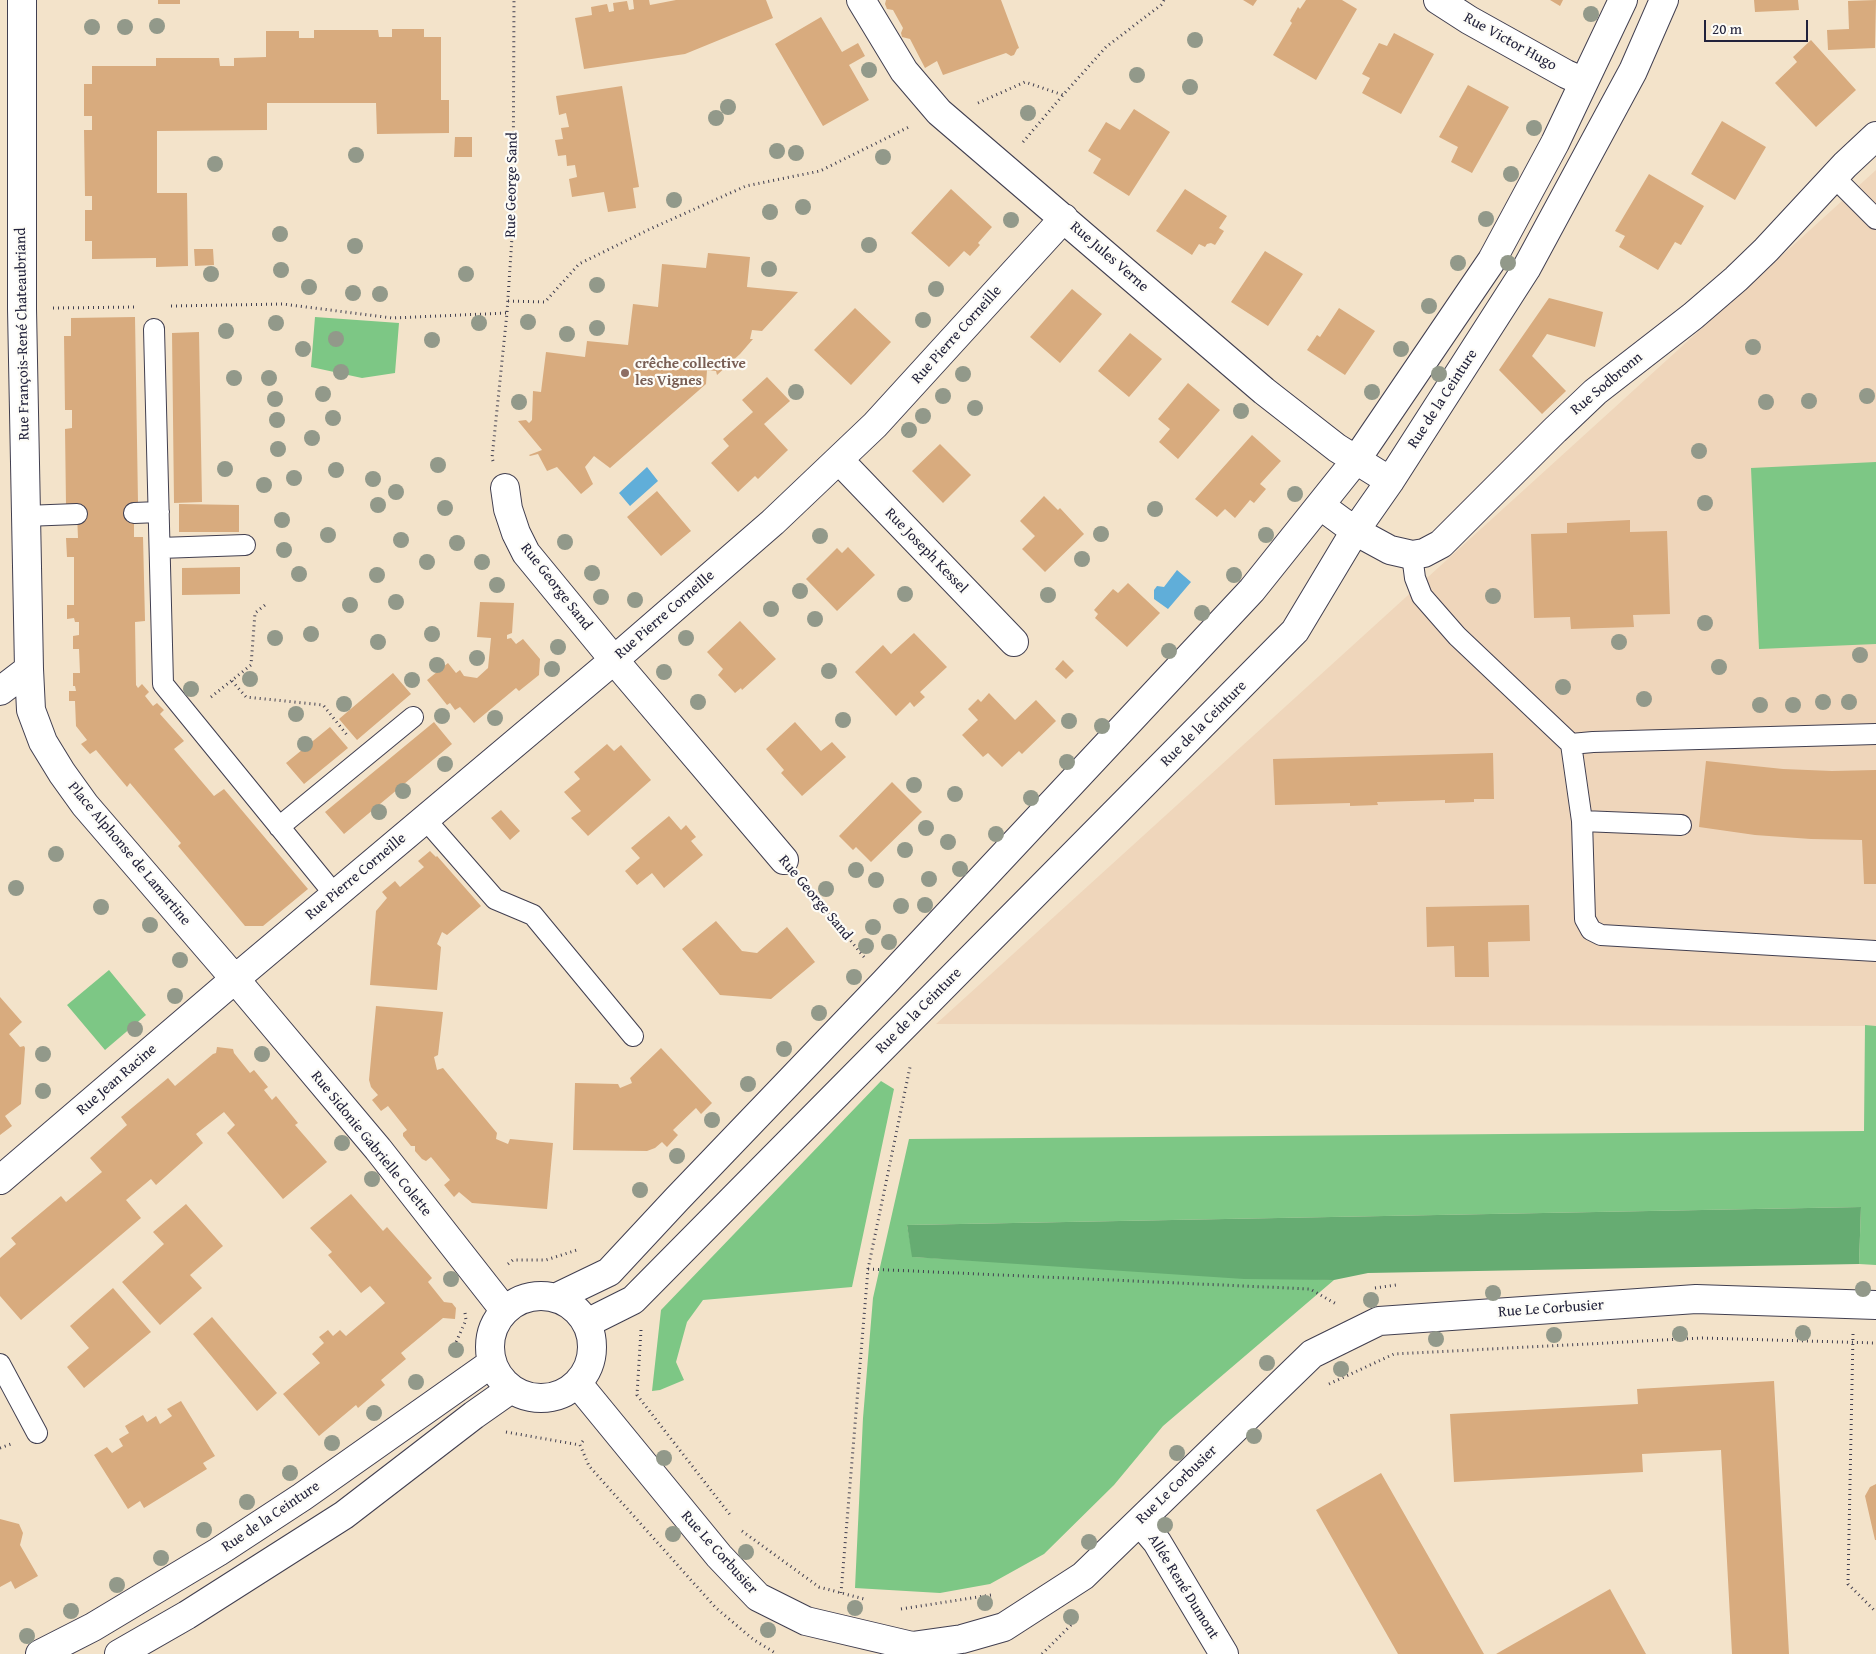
<!DOCTYPE html>
<meta charset="utf-8">
<style>
body{margin:0}
#map{position:relative;width:1876px;height:1654px;overflow:hidden;background:#f3e3ca;font-family:"Gentium Book Plus",serif}
canvas{display:block}
.scale{position:absolute;left:1704px;top:20px;width:104px;height:22px;box-sizing:border-box;border:2px solid #22223b;border-top:0;padding-left:6px;font-size:15px;line-height:18px;white-space:nowrap;color:#22223b;-webkit-text-stroke:4px #fdfcf7;paint-order:stroke}
</style>
<div id="map">
<canvas width="1876" height="1654"></canvas>
<div class="scale">20 m</div>
</div>
<script>
const ctx = document.querySelector('canvas').getContext('2d');
ctx.lineJoin = 'round';
function fill(path, color) { ctx.fillStyle = color; ctx.fill(path, 'evenodd'); }
const toPath = rows => new Path2D(rows.map(r => 'M' + r).join(''));
function strokePath(path, color, width, dash) { ctx.strokeStyle = color; ctx.lineWidth = width; ctx.lineCap = dash ? 'butt' : 'round'; ctx.setLineDash(dash || []); ctx.stroke(path); }
function label(font, color, halo, rows, align = 'center') {
  ctx.font = font + ' "Gentium Book Plus",serif'; ctx.lineWidth = 4.5; ctx.setLineDash([]); ctx.textBaseline = 'middle'; ctx.strokeStyle = halo; ctx.fillStyle = color; for (const [text, x, y, turn = 0] of rows) {
    ctx.save(); ctx.translate(x, y); ctx.rotate((+turn || 0) * Math.PI / 180); ctx.textAlign = isNaN(turn) ? turn : align; if (halo) ctx.strokeText(text, 0, 0); ctx.fillText(text, 0, 0); ctx.restore();
  }
}
fill(toPath([
 [1876,170,1876,1026,936,1024]
]), '#efd6bb');
fill(toPath([
 [315,317,399,323,395,373,362,378,311,367],
 [1876,462,1876,644,1759,649,1751,468],
 [109,970,146,1015,105,1050,67,1005],
 [1865,1025,1876,1026,1876,1265,1859,1264,1861,1207,907,1225,913,1257,1334,1280,1163,1426,1114,1485,1044,1554,990,1584,940,1593,855,1588,863,1418,873,1298,909,1139,1864,1131],
 [881,1081,894,1089,852,1287,703,1300,687,1322,676,1362,684,1380,660,1390,652,1391,661,1310]
]), '#7dc785');
fill(toPath([
 [1861,1207,1859,1264,1368,1273,1334,1280,1244,1279,912,1257,907,1225]
]), '#66ac72');
fill(toPath([
 [647,467,658,481,630,506,619,493],
 [1177,570,1191,582,1168,609,1154,599,1154,590,1157,586,1164,587]
]), '#60aed9');
fill(toPath([
 [158,0,180,0,180,4,158,4],
 [633,0,649,0,650,5,676,0,766,0,773,18,685,54,584,69,575,18,592,15,591,7,607,4,609,12,614,11,613,3,627,1,629,10,634,9],
 [886,0,1001,0,1019,48,1017,49,1014,55,1011,56,1006,53,943,75,937,61,925,68,910,39,902,37,901,33,903,28,893,10,887,9,885,4],
 [1243,0,1257,0,1253,6],
 [1306,0,1342,0,1357,9,1316,80,1273,55,1292,23,1290,21,1298,7,1300,9],
 [1550,0,1563,0,1560,6],
 [1754,0,1798,0,1799,10,1755,12],
 [1876,0,1875,48,1828,50,1827,30,1849,29,1848,1],
 [821,17,842,52,858,43,865,56,849,65,869,100,823,126,775,44],
 [392,29,424,29,424,37,441,37,441,100,449,100,449,133,377,134,376,103,267,103,267,130,157,131,157,193,187,193,188,266,156,267,156,258,92,259,92,241,85,241,85,210,92,210,92,196,85,196,84,130,92,130,92,116,84,116,84,84,92,84,92,66,156,66,156,58,219,58,220,66,234,66,234,58,266,57,266,31,299,31,299,38,314,38,314,30,378,30,379,37,392,37],
 [1394,33,1434,54,1401,114,1362,93,1370,78,1362,74,1379,43,1387,46],
 [1811,40,1856,90,1816,127,1775,83,1797,62,1793,57],
 [1468,85,1509,107,1472,173,1451,162,1458,147,1439,137],
 [622,86,639,187,633,188,636,208,608,212,604,192,572,197,569,179,577,177,575,165,567,166,566,155,558,156,555,140,563,139,561,128,569,127,566,113,559,115,556,96],
 [1134,109,1170,132,1129,196,1093,173,1101,159,1088,151,1106,122,1120,130],
 [1722,121,1766,147,1735,200,1691,174],
 [455,137,472,137,472,157,454,157],
 [1649,174,1704,206,1681,245,1675,242,1658,270,1619,247,1625,236,1615,231],
 [951,189,992,227,978,243,980,245,970,256,964,251,949,267,911,233],
 [1185,189,1227,216,1219,228,1224,231,1215,245,1211,243,1207,244,1205,247,1199,244,1192,255,1156,231],
 [194,249,213,249,214,265,195,266],
 [1265,251,1303,274,1268,326,1231,302],
 [708,253,750,257,747,287,798,292,762,331,752,330,750,339,753,339,740,354,717,375,716,371,707,370,706,384,610,468,594,456,585,467,593,484,581,494,557,467,547,471,538,454,530,456,529,455,542,450,518,421,526,420,529,423,532,420,533,391,541,392,546,352,585,357,587,341,628,345,633,304,658,307,662,264,706,268],
 [1072,289,1102,314,1060,363,1030,337],
 [1549,298,1603,312,1595,347,1547,334,1532,356,1566,391,1542,414,1499,370],
 [855,308,891,342,851,385,814,350],
 [1339,308,1375,331,1345,375,1307,350,1317,335,1320,337],
 [135,317,138,503,134,504,134,537,143,537,145,621,135,622,136,685,138,688,142,684,149,692,145,696,153,706,157,703,164,710,160,714,184,741,174,749,214,796,224,789,308,889,263,926,245,926,178,846,181,843,130,783,127,787,96,750,90,754,81,744,87,740,76,726,75,701,69,701,69,691,76,691,75,686,73,686,73,673,80,673,79,649,73,649,73,636,79,635,79,622,75,622,74,618,67,619,67,605,74,605,74,557,67,557,66,538,78,538,77,514,66,505,65,429,72,428,72,410,65,410,64,336,71,336,71,318],
 [199,332,202,502,174,503,172,333],
 [1130,333,1162,359,1129,397,1098,371],
 [767,377,790,401,764,424,788,450,758,479,755,476,738,492,711,463,729,446,723,439,753,412,742,400],
 [1188,383,1220,410,1178,459,1159,442,1170,429,1158,419],
 [1252,435,1281,461,1260,484,1266,489,1254,503,1250,500,1235,518,1225,509,1217,517,1195,499],
 [940,444,971,475,943,503,912,471],
 [657,491,691,531,661,556,627,517],
 [1044,496,1058,510,1060,508,1084,534,1045,572,1022,549,1035,536,1020,521],
 [179,504,239,505,239,532,179,532],
 [1630,520,1630,532,1667,531,1670,614,1633,615,1634,627,1571,629,1570,617,1534,618,1531,534,1567,533,1567,523],
 [848,547,875,575,837,611,806,579,837,548,842,553],
 [240,567,240,594,182,595,182,568],
 [1128,583,1160,613,1127,647,1095,618,1098,614,1094,610,1113,589,1118,593],
 [480,602,514,603,512,633,507,635,507,639,511,638,516,644,523,639,540,659,539,675,519,691,516,688,474,723,460,707,455,710,450,703,447,705,427,680,448,663,456,673,460,670,464,676,477,678,488,668,491,638,477,637],
 [740,621,776,659,742,690,741,688,735,693,718,675,723,669,707,652],
 [914,633,947,667,920,692,925,697,914,707,910,702,896,716,855,672,883,645,891,654],
 [1063,660,1074,671,1066,679,1055,669],
 [393,673,411,694,357,740,339,719],
 [989,693,1015,720,1036,700,1056,721,1022,754,1019,751,1002,767,988,753,983,757,962,735,978,720,968,709,978,699,981,702],
 [434,722,452,744,344,834,325,812],
 [795,722,821,751,832,742,846,757,802,796,781,773,784,770,766,749],
 [330,727,348,748,304,784,286,763],
 [607,744,614,751,621,745,651,780,588,836,571,818,581,811,564,792,580,779,574,772],
 [1493,753,1494,799,1474,799,1474,802,1445,803,1445,800,1377,802,1378,805,1350,806,1350,803,1275,805,1273,759],
 [1706,761,1783,769,1832,771,1876,770,1876,884,1864,884,1862,840,1811,839,1755,835,1699,827],
 [892,782,922,812,871,862,856,847,853,850,839,836],
 [501,810,520,831,510,840,491,818],
 [669,816,681,830,686,825,696,837,691,841,703,855,664,888,652,873,637,885,625,871,640,858,631,848],
 [430,851,436,857,437,856,481,906,447,935,442,932,437,944,441,947,437,990,370,985,376,911,387,898,382,892,395,881,400,887,424,867,418,861],
 [1529,905,1530,941,1488,942,1489,977,1455,977,1454,946,1427,947,1426,907],
 [716,921,742,951,757,953,787,927,815,962,771,999,720,995,682,949],
 [0,997,22,1022,9,1034,20,1047,24,1046,25,1048,21,1104,5,1116,12,1126,0,1135],
 [376,1006,443,1012,438,1055,434,1057,437,1070,443,1068,497,1133,496,1139,508,1144,510,1139,553,1143,547,1209,472,1203,459,1192,454,1197,444,1185,450,1180,431,1157,426,1161,422,1159,415,1151,415,1146,411,1146,403,1136,403,1133,407,1130,388,1106,381,1111,372,1100,378,1095,371,1087,369,1080],
 [217,1047,233,1049,234,1053,250,1073,254,1070,268,1087,264,1090,272,1100,276,1096,298,1123,295,1125,327,1162,283,1199,227,1133,235,1125,224,1112,196,1134,203,1143,156,1185,151,1179,126,1200,141,1218,21,1320,0,1296,0,1258,16,1244,11,1238,61,1196,66,1202,102,1172,90,1158,127,1125,121,1117,168,1078,175,1086,213,1054,216,1053],
 [661,1048,712,1103,701,1114,696,1108,673,1130,678,1135,667,1147,662,1142,655,1148,647,1151,573,1150,575,1083,618,1084,620,1088,632,1083,630,1078],
 [351,1194,383,1231,387,1227,432,1278,428,1282,444,1302,452,1303,456,1308,455,1319,443,1318,401,1353,406,1359,381,1380,385,1385,358,1408,356,1405,319,1436,283,1394,320,1363,312,1354,324,1343,319,1337,328,1330,333,1336,340,1330,346,1336,385,1303,370,1286,361,1293,328,1255,332,1252,310,1228],
 [186,1204,223,1246,190,1275,202,1288,160,1325,122,1282,164,1244,153,1232],
 [113,1288,151,1332,84,1388,67,1367,89,1348,70,1326],
 [212,1317,277,1393,257,1411,193,1334],
 [1774,1381,1789,1654,1732,1654,1721,1450,1642,1454,1643,1472,1454,1482,1450,1414,1638,1404,1637,1389],
 [181,1401,215,1456,203,1463,207,1469,157,1500,144,1508,140,1501,128,1509,94,1455,107,1447,112,1453,123,1446,119,1439,129,1433,125,1426,143,1415,147,1422,156,1416,160,1424,172,1416,167,1409],
 [1381,1473,1484,1654,1398,1654,1316,1510],
 [1876,1484,1876,1540,1875,1540,1865,1496,1870,1487],
 [0,1519,19,1524,23,1533,20,1545,38,1576,15,1589,11,1581,0,1587],
 [1610,1589,1646,1654,1496,1654]
]), '#d8ab7e');
const lane = toPath([
 [1834,177,1876,219],
 [154,329,163,684,335,895],
 [134,513,159,512],
 [25,516,77,514],
 [160,548,245,545],
 [1412,555,1415,578,1422,596,1457,636,1571,744,1593,742,1876,734],
 [1571,744,1582,821,1585,919,1591,930,1601,935,1876,951],
 [425,819,495,899,533,915,633,1036],
 [1582,821,1681,825],
 [279,827,413,717],
 [0,1364,37,1433]
]);
const street = toPath([
 [22,0,22,309,29,669],
 [861,0,904,71,939,112,1264,391,1337,448,1390,481],
 [1438,0,1469,20,1566,74,1584,82],
 [839,460,1014,642],
 [505,488,508,509,516,533,526,553,614,660,784,860],
 [1321,506,1355,531,1390,550,1412,555,1424,553,1441,544,1555,430,1595,392,1693,316,1736,279,1766,250,1845,165,1876,136],
 [0,691,29,669,31,710,43,742,62,773,85,805,235,979,378,1149,505,1311],
 [0,1180,235,979,614,660,773,522,875,425,1064,218],
 '490 1347a51 51 0 1 1 102 0a51 51 0 1 1-102 0Z',
 [555,1298,609,1272,677,1199,885,982,1252,590,1356,460,1492,260,1555,143,1623,0],
 [587,1323,633,1300,1295,631,1355,531,1390,481,1526,269,1633,71,1664,0],
 [578,1384,719,1556,758,1597,806,1621,912,1646,962,1639,1004,1627,1083,1576,1312,1354,1379,1321,1696,1299,1876,1305],
 [1140,1522,1157,1542,1224,1654],
 [40,1654,93,1627,218,1552,302,1497,492,1363],
 [119,1654,187,1615,344,1515,474,1415,511,1389]
]);
strokePath(lane, '#413f50', 22);
strokePath(street, '#413f50', 30);
strokePath(toPath([
 [978,103,1025,82,1063,95,1106,47,1161,5,1164,0],
 [1023,142,1063,95],
 [508,301,545,302,579,264,650,229,746,186,820,171,911,126],
 [171,306,283,304,392,318,507,313],
 [53,308,137,307],
 [493,461,492,458,507,313,513,222,514,0],
 [232,681,246,697,323,705,347,735],
 [211,697,251,665,255,613,265,605],
 [803,883,864,957],
 [508,1264,513,1260,546,1260,577,1250],
 [868,1269,1310,1289,1338,1305],
 [1375,1288,1396,1285],
 [641,1330,637,1395,731,1516],
 [1853,1334,1848,1584,1876,1612],
 [452,1351,466,1320,465,1313],
 [1329,1384,1394,1354,1702,1338,1876,1343],
 [506,1432,580,1445],
 [583,1441,580,1445,589,1466,716,1608,754,1640,777,1654],
 [0,1448,11,1444],
 [742,1531,819,1587,864,1599],
 [841,1593,868,1269,910,1067],
 [901,1609,991,1595],
 [1042,1654,1075,1621]
]), '#413f50', 3, [1, 4]);
strokePath(lane, '#fff', 20);
strokePath(street, '#fff', 28);
ctx.fillStyle = '#92998a';
for (const [x, y] of [
 [1591,14],
 [157,26],
 [92,27],
 [125,27],
 [1195,40],
 [869,70],
 [1137,75],
 [1190,87],
 [728,107],
 [1028,113],
 [716,118],
 [1534,128],
 [777,151],
 [796,153],
 [356,155],
 [883,157],
 [215,164],
 [1511,174],
 [674,200],
 [803,207],
 [770,212],
 [1486,219],
 [1011,220],
 [280,234],
 [869,245],
 [355,246],
 [1458,263],
 [1508,263],
 [769,269],
 [281,270],
 [211,274],
 [466,274],
 [597,285],
 [309,287],
 [936,289],
 [353,293],
 [380,294],
 [1429,306],
 [923,320],
 [528,322],
 [276,323],
 [479,323],
 [597,328],
 [226,331],
 [567,334],
 [336,339],
 [432,340],
 [1753,347],
 [303,349],
 [1401,349],
 [341,372],
 [963,374],
 [1439,374],
 [234,378],
 [269,378],
 [796,392],
 [1372,392],
 [323,394],
 [943,396],
 [1867,396],
 [275,399],
 [1809,401],
 [519,402],
 [1766,402],
 [975,408],
 [1241,411],
 [923,416],
 [333,418],
 [277,420],
 [909,430],
 [312,438],
 [278,449],
 [1699,451],
 [438,465],
 [225,469],
 [336,470],
 [294,478],
 [373,479],
 [264,485],
 [396,492],
 [1295,494],
 [1705,503],
 [378,505],
 [445,508],
 [1155,509],
 [282,520],
 [1101,534],
 [328,535],
 [1266,535],
 [820,536],
 [401,540],
 [565,542],
 [457,543],
 [284,550],
 [1082,559],
 [427,562],
 [482,562],
 [592,573],
 [299,574],
 [377,575],
 [1234,575],
 [497,585],
 [800,591],
 [905,594],
 [1048,595],
 [1493,596],
 [601,597],
 [635,600],
 [396,602],
 [350,605],
 [771,609],
 [1202,613],
 [815,619],
 [1705,623],
 [311,634],
 [432,634],
 [275,638],
 [686,638],
 [378,642],
 [1619,642],
 [558,647],
 [1169,651],
 [1860,655],
 [477,658],
 [437,665],
 [1719,667],
 [552,669],
 [829,671],
 [664,672],
 [250,679],
 [412,680],
 [1563,687],
 [191,689],
 [1644,699],
 [698,702],
 [1823,702],
 [1849,702],
 [344,704],
 [1760,705],
 [1793,705],
 [296,714],
 [442,716],
 [495,718],
 [843,720],
 [1069,721],
 [1102,726],
 [305,744],
 [1067,762],
 [445,764],
 [914,785],
 [403,791],
 [955,794],
 [1031,798],
 [379,812],
 [926,828],
 [996,834],
 [948,842],
 [905,850],
 [56,854],
 [960,869],
 [856,870],
 [929,879],
 [876,880],
 [16,888],
 [826,889],
 [925,905],
 [901,906],
 [101,907],
 [150,925],
 [873,927],
 [889,942],
 [866,946],
 [180,960],
 [854,977],
 [175,996],
 [819,1013],
 [135,1029],
 [784,1049],
 [43,1054],
 [262,1054],
 [748,1084],
 [43,1091],
 [712,1120],
 [342,1143],
 [677,1156],
 [372,1179],
 [640,1190],
 [451,1279],
 [1863,1289],
 [1493,1293],
 [1371,1300],
 [1803,1333],
 [1680,1334],
 [1554,1335],
 [1436,1339],
 [456,1350],
 [1267,1363],
 [1341,1369],
 [416,1382],
 [374,1413],
 [1254,1436],
 [332,1443],
 [1177,1453],
 [664,1458],
 [290,1473],
 [247,1502],
 [1165,1525],
 [204,1530],
 [673,1534],
 [1089,1542],
 [746,1552],
 [161,1558],
 [117,1585],
 [985,1603],
 [855,1608],
 [71,1611],
 [1071,1617],
 [768,1630],
 [27,1636]
]) { ctx.beginPath(); ctx.arc(x, y, 8, 0, 2 * Math.PI); ctx.fill(); }
for (const [x, y, r, color] of [
 [625,373,5,"#8d6e63"]
]) { const dot = new Path2D(); dot.arc(x, y, r, 0, 2 * Math.PI); ctx.fillStyle = color; ctx.fill(dot); strokePath(dot, '#fdfcf7', 2); }
label('15px', '#22223b', '#fdfcf7', [
 ["Rue Victor Hugo",1510,42,29],
 ["Rue George Sand",512,185,-89],
 ["Rue Jules Verne",1109,257,41],
 ["Rue François-René Chateaubriand",23,334,-91],
 ["Rue Pierre Corneille",957,335,-48],
 ["Rue Sodbronn",1607,384,-40],
 ["Rue de la Ceinture",1443,399,-57],
 ["Rue Joseph Kessel",926,551,46],
 ["Rue George Sand",556,587,52],
 ["Rue Pierre Corneille",665,615,-41],
 ["Rue de la Ceinture",1204,724,-45],
 ["Place Alphonse de Lamartine",129,854,50],
 ["Rue Pierre Corneille",356,877,-40],
 ["Rue George Sand",815,898,50],
 ["Rue de la Ceinture",919,1011,-45],
 ["Rue Jean Racine",117,1080,-41],
 ["Rue Sidonie Gabrielle Colette",371,1144,51],
 ["Rue Le Corbusier",1551,1309,-4],
 ["Rue Le Corbusier",1177,1485,-44],
 ["Rue de la Ceinture",271,1517,-34],
 ["Rue Le Corbusier",719,1553,48],
 ["Allée René Dumont",1183,1587,58]
]);
label('bold 15px', '#785e54', '#fdfcf7', [
 ["crêche collective",635,364],
 ["les Vignes",635,381]
], 'left');
</script>
